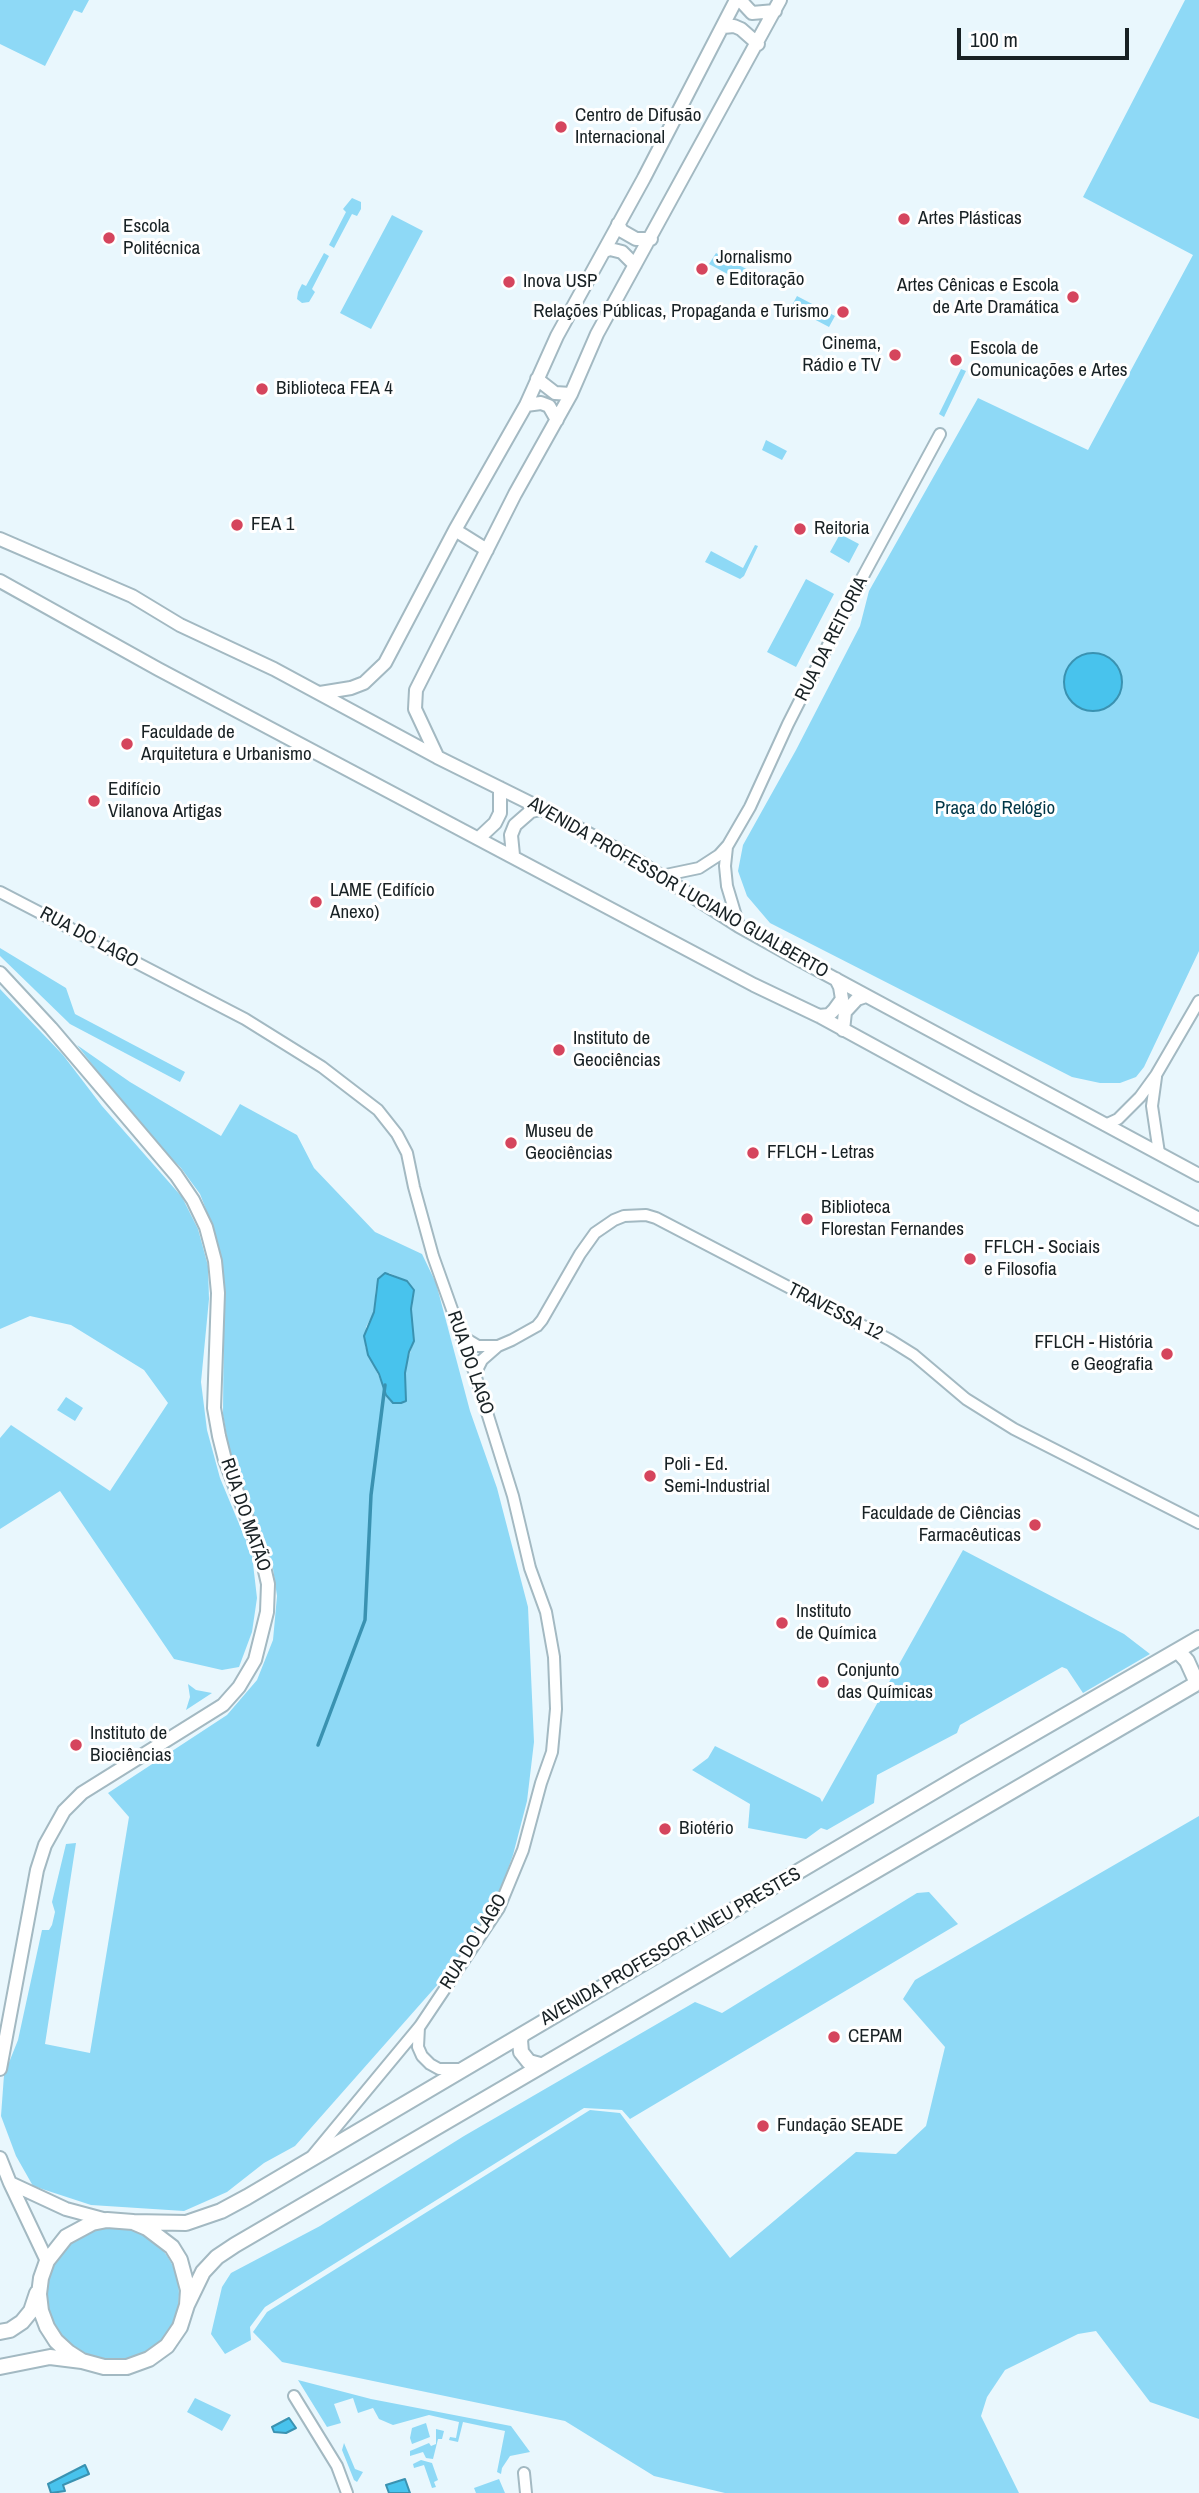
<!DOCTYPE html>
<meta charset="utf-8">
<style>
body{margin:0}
#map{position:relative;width:1199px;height:2493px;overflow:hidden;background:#e9f7fd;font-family:"Archivo Narrow",sans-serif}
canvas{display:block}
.scale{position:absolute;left:957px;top:28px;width:172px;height:32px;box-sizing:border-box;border:4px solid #182124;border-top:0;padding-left:9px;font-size:21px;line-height:24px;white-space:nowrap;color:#182124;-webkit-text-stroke:5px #fff;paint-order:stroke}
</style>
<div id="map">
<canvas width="1199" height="2493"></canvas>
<div class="scale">100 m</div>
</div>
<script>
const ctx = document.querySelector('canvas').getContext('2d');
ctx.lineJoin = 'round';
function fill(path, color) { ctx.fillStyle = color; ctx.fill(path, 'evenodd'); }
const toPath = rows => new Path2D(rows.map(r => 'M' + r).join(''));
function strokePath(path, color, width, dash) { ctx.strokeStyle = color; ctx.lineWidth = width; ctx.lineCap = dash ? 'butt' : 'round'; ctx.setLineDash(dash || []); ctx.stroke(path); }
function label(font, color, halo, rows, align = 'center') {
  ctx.font = font + ' "Archivo Narrow",sans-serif'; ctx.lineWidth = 6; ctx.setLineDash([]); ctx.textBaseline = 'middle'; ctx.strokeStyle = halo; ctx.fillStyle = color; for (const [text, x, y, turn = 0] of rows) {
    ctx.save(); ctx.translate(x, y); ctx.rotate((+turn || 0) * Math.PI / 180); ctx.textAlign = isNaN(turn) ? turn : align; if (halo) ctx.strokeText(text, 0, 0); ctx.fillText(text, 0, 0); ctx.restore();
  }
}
fill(toPath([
 [0,0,89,0,82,13,74,10,45,66,0,44],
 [1185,0,1199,0,1199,951,1144,1067,1136,1077,1120,1083,1100,1083,1072,1077,770,923,747,896,738,871,743,845,796,750,860,626,869,591,978,398,1088,450,1193,255,1083,197],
 [352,198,361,202,361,209,357,216,352,214,334,248,329,245,346,212,343,209],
 [392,215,423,231,371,329,340,313],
 [324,253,329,256,312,289,315,292,309,302,302,303,297,299,298,292,302,284,306,286],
 [716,253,754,273,748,285,709,264],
 [797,296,835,316,829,327,791,307],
 [961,369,966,371,944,417,939,414],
 [766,440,787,451,782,460,762,450],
 [840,534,859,544,849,563,830,552],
 [755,545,758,546,744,576,740,579,705,562,711,551,743,568],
 [806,579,834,594,796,667,767,652],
 [0,948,66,988,75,1014,185,1072,180,1082,70,1024,0,956],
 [0,989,63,1055,102,1106,182,1197,198,1229,208,1266,209,1299,201,1382,207,1430,220,1478,252,1555,257,1598,252,1632,239,1667,222,1670,174,1659,60,1491,0,1529,0,1438,11,1425,110,1491,168,1403,144,1370,71,1325,30,1316,0,1329],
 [77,1045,130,1082,221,1136,240,1104,297,1135,314,1168,375,1232,422,1254,436,1283,470,1411,497,1488,528,1607,534,1742,527,1801,513,1855,495,1905,467,1949,439,1983,295,2146,264,2163,227,2192,184,2211,91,2205,33,2186,16,2156,1,2116,4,2075,18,2040,42,1930,49,1930,52,1925,55,1912,52,1902,66,1844,76,1843,45,2044,90,2053,129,1817,108,1793,227,1715,257,1680,273,1640,277,1596,272,1562,231,1460,223,1415,224,1294,221,1261,212,1225,200,1194,181,1168,142,1128],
 [389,1273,407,1281,414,1290,411,1318,414,1341,406,1365,404,1381,406,1389,401,1403,390,1401,365,1346,366,1327,374,1312,376,1287],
 [66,1397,83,1408,75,1421,57,1410],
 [963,1550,1124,1634,1150,1654,1083,1693,1067,1669,1062,1667,960,1725,957,1733,877,1775,874,1803,827,1830,821,1828,806,1839,748,1828,750,1804,692,1770,708,1758,715,1746,820,1798,822,1802],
 [188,1684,196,1690,212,1693,186,1710,190,1697],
 [1199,1816,1199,2419,1150,2402,1096,2331,1078,2334,1005,2370,987,2397,981,2416,1019,2493,725,2493,654,2476,565,2421,282,2362,253,2332,267,2312,590,2110,620,2113,730,2258,856,2152,896,2154,926,2126,945,2047,903,1999,915,1980],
 [929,1892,958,1924,630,2119,622,2110,584,2108,265,2307,250,2327,251,2340,225,2354,211,2334,222,2287,231,2273,320,2226,464,2136,695,2002,722,2013,917,1893],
 '45 2294a67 67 0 1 1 134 0a67 67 0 1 1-134 0Z',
 [298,2380,371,2399,511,2426,530,2452,510,2456,502,2468,501,2474,497,2472,505,2431,463,2422,458,2442,449,2440,450,2437,456,2438,459,2422,429,2415,393,2425,379,2419,373,2408,358,2413,353,2398,334,2404,341,2423,327,2427],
 [195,2398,231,2415,222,2431,187,2412],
 [426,2423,430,2437,412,2444,410,2438,412,2428],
 [436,2429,444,2431,442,2439,438,2439,433,2459,426,2458,423,2452,410,2456,410,2451,429,2443,431,2446,436,2444],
 [344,2443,355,2469,363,2472,357,2482,354,2480,342,2450],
 [421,2460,432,2463,438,2480,434,2482,436,2487,432,2488,424,2465,414,2468,413,2464],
 [499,2479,505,2493,476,2493,474,2488]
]), '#8ed9f6');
const water = toPath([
 '1064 682a29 29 0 1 1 58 0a29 29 0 1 1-58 0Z',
 [385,1273,407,1281,414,1290,411,1309,414,1341,409,1352,405,1373,406,1401,401,1403,393,1403,386,1395,379,1374,368,1355,364,1336,374,1312,378,1279,385,1273],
 [289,2418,296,2428,286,2433,274,2432,272,2427,289,2418],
 [85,2465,89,2474,63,2485,65,2491,51,2493,48,2484,85,2465],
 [405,2479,410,2493,389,2493,386,2485,405,2479]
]);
fill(water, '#48c3ed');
strokePath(water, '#3a92b1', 2);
strokePath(toPath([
 [318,1745,365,1620,371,1495,385,1385]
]), '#3a92b1', 3.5);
const minor = toPath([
 [727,847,725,866,727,886,739,926],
 [661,876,699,868,719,855,728,845,750,807,788,724,861,580,940,434],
 [0,892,245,1019,322,1067,378,1110,397,1134,407,1153,414,1187,433,1256,475,1374,513,1496,530,1568,546,1612,554,1657,556,1709,552,1752,541,1783,523,1850,499,1908,420,2026,313,2155],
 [1156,1077,1152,1106,1159,1153],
 [1105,1125,1118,1119,1140,1097,1156,1075,1199,1001],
 [463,1337,478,1346,498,1346,512,1340,537,1326,542,1320,580,1254,595,1233,614,1220,624,1216,646,1215,656,1218,890,1340,914,1355,966,1399,1014,1429,1199,1523],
 [475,1374,482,1360,498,1346],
 [419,2027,418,2047,422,2056,430,2064,439,2069,462,2069],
 [294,2396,337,2466,347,2493],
 [524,2473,526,2493]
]);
const tertiary = toPath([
 [740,0,752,13,775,11],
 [723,27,734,26,741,29,758,44],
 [618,224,622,231,636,239,651,239],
 [604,251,610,249,622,252,635,265],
 [537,379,555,393,571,394],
 [526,405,541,403,549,406,557,420],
 [455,530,487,550],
 [0,539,132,596,180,625,274,669,437,757,558,817,639,862,739,926,800,960,1199,1175],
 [0,581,158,669,754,985,819,1016,971,1099,1199,1219],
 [320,693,351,688,364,683,385,663,455,530,526,405,557,336,644,178,736,0],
 [437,756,415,709,416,690,515,494,571,394,597,334,780,0],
 [479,838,495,823,500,813,500,788],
 [513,855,511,835,515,825,531,811,541,809],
 [0,973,51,1028,176,1175,193,1200,206,1227,215,1261,218,1293,214,1408,219,1436,225,1460,262,1558,268,1584,267,1612,255,1660,239,1687,223,1705,82,1793,64,1811,45,1845,37,1870,0,2069],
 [819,1016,829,1015,834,1010,842,999,840,987,836,979],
 [843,1030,845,1012,857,999,866,996],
 [0,2158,10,2183,47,2261],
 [10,2183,66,2209,107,2220]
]);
const secondary = toPath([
 [1178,1651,1187,1661,1197,1683],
 [522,2035,520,2040,521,2052,529,2062,540,2065],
 [133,2222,186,2223,221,2211,247,2197,967,1772,1199,1638],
 [187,2305,203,2272,217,2257,235,2245,1199,1682],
 [0,2332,10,2330,22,2322,31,2311,37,2293],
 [0,2367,50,2357,82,2361,104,2367,127,2367,149,2359,167,2346,180,2327,187,2305,188,2290,180,2260,172,2247,147,2228,133,2222,107,2220,92,2223,66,2237,47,2261,41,2278,39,2294,41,2311,47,2327,56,2341,68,2352,82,2361]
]);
strokePath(minor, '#a3b9c2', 14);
strokePath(tertiary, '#a3b9c2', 16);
strokePath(secondary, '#a3b9c2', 18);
strokePath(minor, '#fff', 10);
strokePath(tertiary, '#fff', 12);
strokePath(secondary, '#fff', 14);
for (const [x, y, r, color] of [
 [561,127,7,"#d5455d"],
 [904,219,7,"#d5455d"],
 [109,238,7,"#d5455d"],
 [702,269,7,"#d5455d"],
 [509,282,7,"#d5455d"],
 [1073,297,7,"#d5455d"],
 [843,312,7,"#d5455d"],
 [895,355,7,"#d5455d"],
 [956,360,7,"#d5455d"],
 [262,389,7,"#d5455d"],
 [237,525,7,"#d5455d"],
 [800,529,7,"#d5455d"],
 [127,744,7,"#d5455d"],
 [94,801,7,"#d5455d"],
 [316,902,7,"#d5455d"],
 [559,1050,7,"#d5455d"],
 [511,1143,7,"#d5455d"],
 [753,1153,7,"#d5455d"],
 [807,1219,7,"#d5455d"],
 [970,1259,7,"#d5455d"],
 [1167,1354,7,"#d5455d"],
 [650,1476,7,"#d5455d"],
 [1035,1525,7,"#d5455d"],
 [782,1623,7,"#d5455d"],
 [823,1682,7,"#d5455d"],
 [76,1745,7,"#d5455d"],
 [665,1829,7,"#d5455d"],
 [834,2037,7,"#d5455d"],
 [763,2126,7,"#d5455d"]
]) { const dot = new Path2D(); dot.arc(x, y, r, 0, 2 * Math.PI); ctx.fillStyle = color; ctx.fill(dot); strokePath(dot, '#fff', 2.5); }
label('19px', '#182124', '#fff', [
 ["Centro de Difusão",575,116],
 ["Internacional",575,138],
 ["Artes Plásticas",918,219],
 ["Escola",123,227],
 ["Politécnica",123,249],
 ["Jornalismo",716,258],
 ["e Editoração",716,280],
 ["Inova USP",523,282],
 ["Artes Cênicas e Escola",1059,286,"right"],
 ["de Arte Dramática",1059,308,"right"],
 ["Relações Públicas, Propaganda e Turismo",829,312,"right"],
 ["Cinema,",881,344,"right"],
 ["Rádio e TV",881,366,"right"],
 ["Escola de",970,349],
 ["Comunicações e Artes",970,371],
 ["Biblioteca FEA 4",276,389],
 ["FEA 1",251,525],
 ["Reitoria",814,529],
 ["Faculdade de",141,733],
 ["Arquitetura e Urbanismo",141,755],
 ["Edifício",108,790],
 ["Vilanova Artigas",108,812],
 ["LAME (Edifício",330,891],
 ["Anexo)",330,913],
 ["Instituto de",573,1039],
 ["Geociências",573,1061],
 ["Museu de",525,1132],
 ["Geociências",525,1154],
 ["FFLCH - Letras",767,1153],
 ["Biblioteca",821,1208],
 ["Florestan Fernandes",821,1230],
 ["FFLCH - Sociais",984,1248],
 ["e Filosofia",984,1270],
 ["FFLCH - História",1153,1343,"right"],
 ["e Geografia",1153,1365,"right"],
 ["Poli - Ed.",664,1465],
 ["Semi-Industrial",664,1487],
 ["Faculdade de Ciências",1021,1514,"right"],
 ["Farmacêuticas",1021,1536,"right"],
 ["Instituto",796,1612],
 ["de Química",796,1634],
 ["Conjunto",837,1671],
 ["das Químicas",837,1693],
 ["Instituto de",90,1734],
 ["Biociências",90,1756],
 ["Biotério",679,1829],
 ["CEPAM",848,2037],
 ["Fundação SEADE",777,2126]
], 'left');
label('19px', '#182124', '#fff', [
 ["RUA DA REITORIA",832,639,-63],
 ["AVENIDA PROFESSOR LUCIANO GUALBERTO",678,888,30],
 ["RUA DO LAGO",89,938,28],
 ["TRAVESSA 12",835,1312,27],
 ["RUA DO LAGO",470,1363,71],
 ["RUA DO MATÃO",245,1515,71],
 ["RUA DO LAGO",474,1942,-58],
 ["AVENIDA PROFESSOR LINEU PRESTES",671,1947,-30]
]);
label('19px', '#003748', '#fff', [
 ["Praça do Relógio",995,809]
]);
</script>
